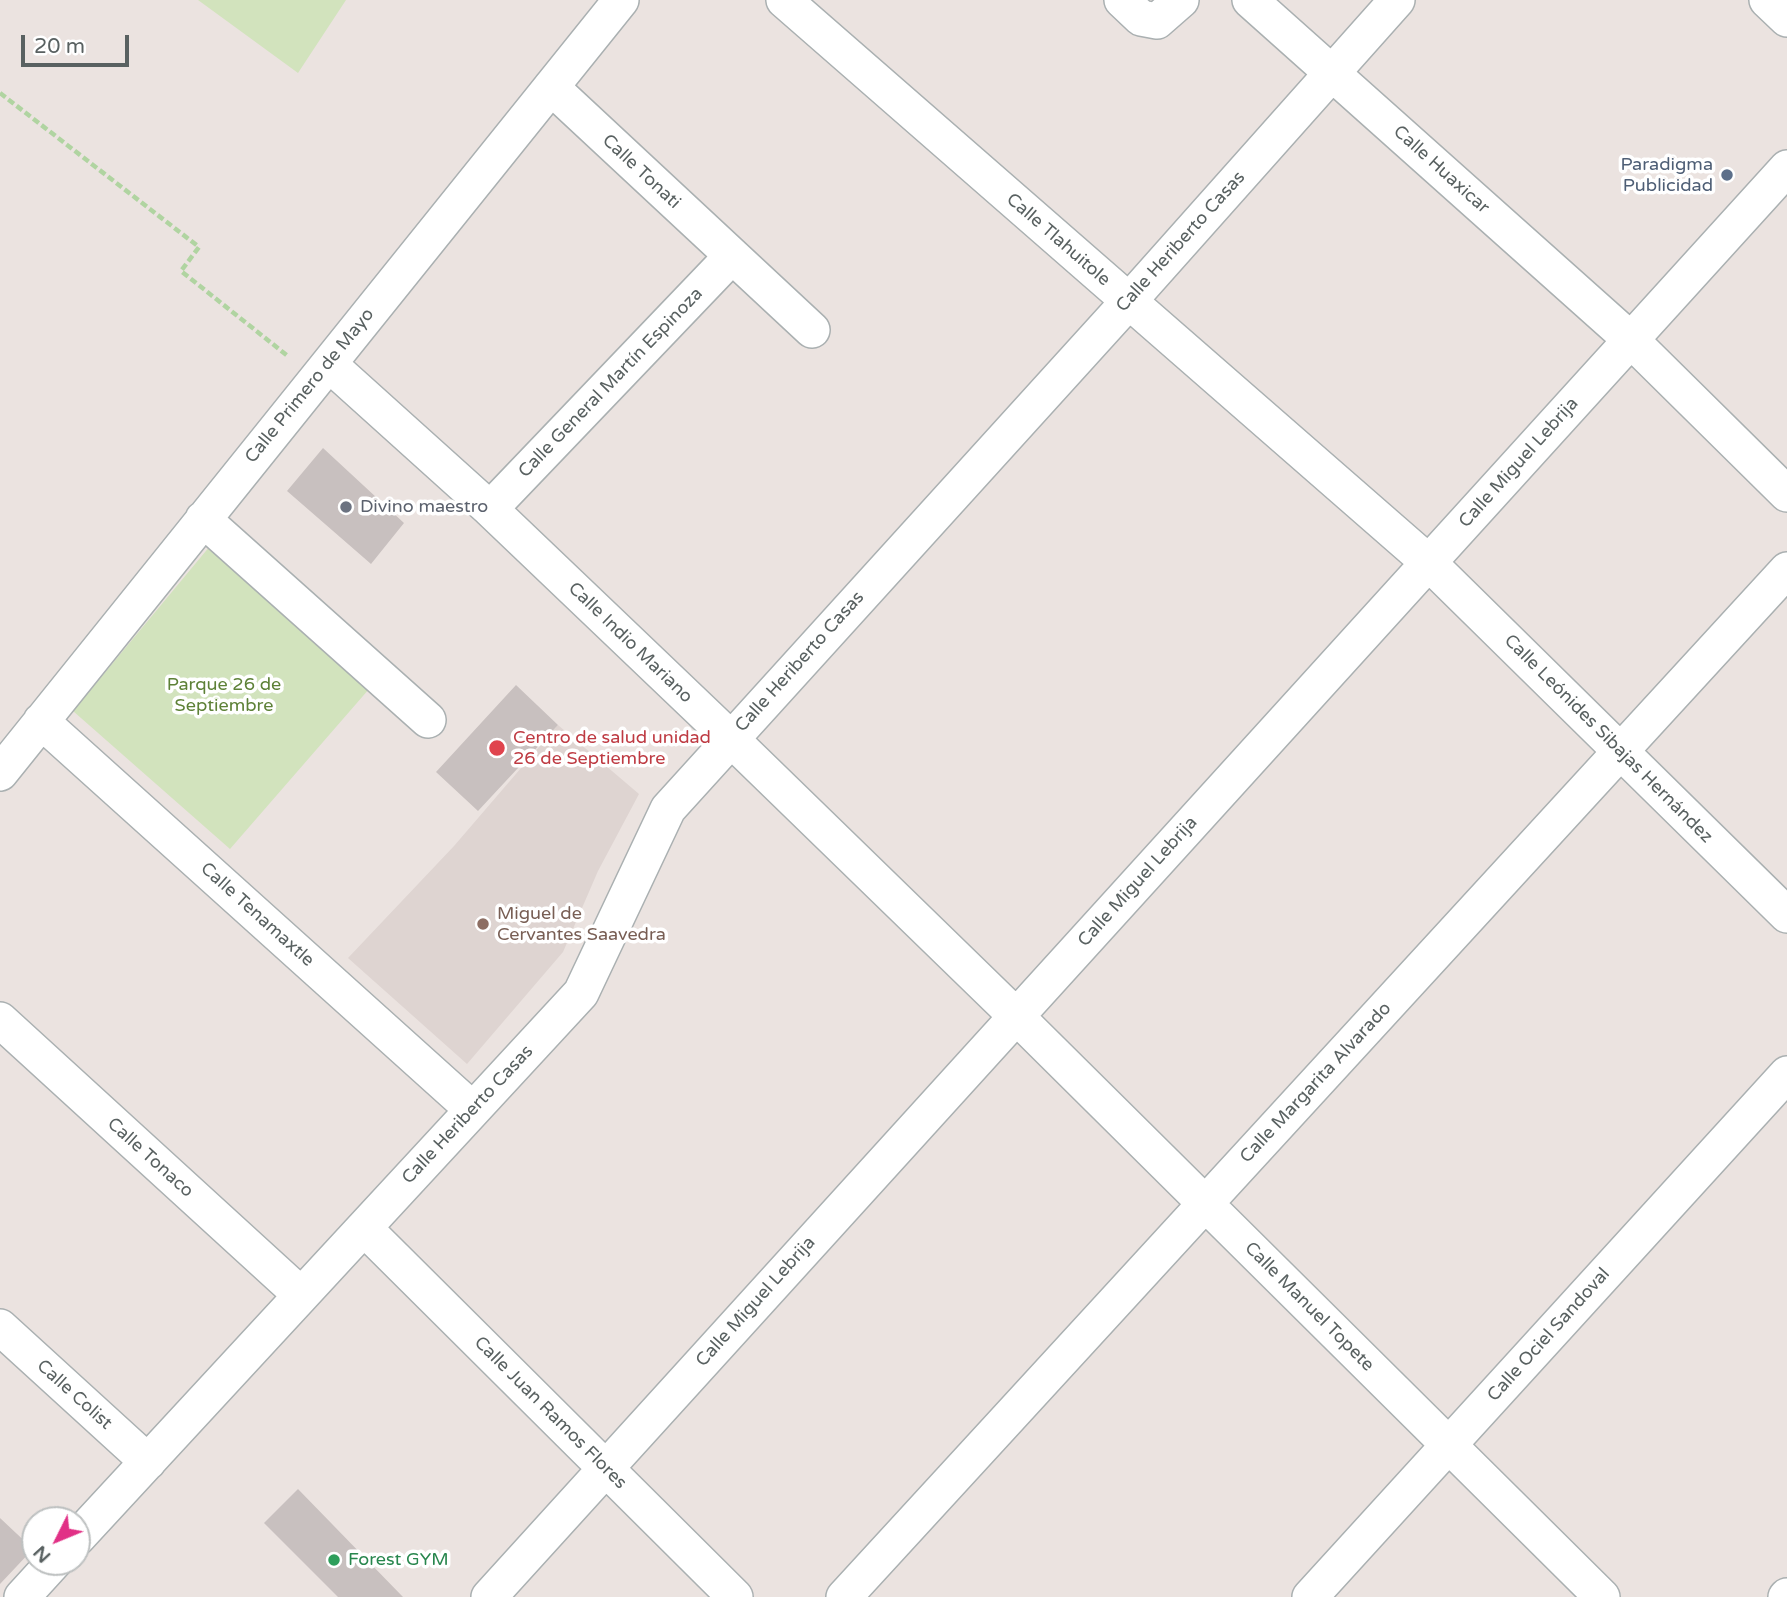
<!DOCTYPE html>
<meta charset="utf-8">
<style>
body{margin:0}
#map{position:relative;width:1787px;height:1597px;overflow:hidden;background:#ebe3e0;font-family:"Varela Round",sans-serif}
canvas{display:block}
.north{position:absolute;left:21px;top:1506px;width:70px;height:70px;box-sizing:border-box;background:#fff;border:2px solid #bdc0c0;border-radius:50%;rotate:227deg;font-size:19px;font-weight:700;line-height:28px;text-align:center;color:#596161}
.north::after{content:'';display:block;margin:auto;width:24px;height:32px;background:#e13086;clip-path:polygon(50% 0,100% 100%,50% 72%,0 100%)}
.scale{position:absolute;left:21px;top:35px;width:108px;height:32px;box-sizing:border-box;border:4px solid #596161;border-top:0;padding-left:9px;font-size:21px;line-height:24px;white-space:nowrap;color:#596161;-webkit-text-stroke:5px #fff;paint-order:stroke}
</style>
<div id="map">
<canvas width="1787" height="1597"></canvas>
<div class="north">N</div>
<div class="scale">20 m</div>
</div>
<script>
const ctx = document.querySelector('canvas').getContext('2d');
ctx.lineJoin = 'round';
function fill(path, color) { ctx.fillStyle = color; ctx.fill(path, 'evenodd'); }
const toPath = rows => new Path2D(rows.map(r => 'M' + r).join(''));
function strokePath(path, color, width, dash) { ctx.strokeStyle = color; ctx.lineWidth = width; ctx.lineCap = dash ? 'butt' : 'round'; ctx.setLineDash(dash || []); ctx.stroke(path); }
function label(font, color, halo, rows, align = 'center') {
  ctx.font = font + ' "Varela Round",sans-serif'; ctx.lineWidth = 7; ctx.setLineDash([]); ctx.textBaseline = 'middle'; ctx.strokeStyle = halo; ctx.fillStyle = color; for (const [text, x, y, turn = 0] of rows) {
    ctx.save(); ctx.translate(x, y); ctx.rotate((+turn || 0) * Math.PI / 180); ctx.textAlign = isNaN(turn) ? turn : align; if (halo) ctx.strokeText(text, 0, 0); ctx.fillText(text, 0, 0); ctx.restore();
  }
}
fill(toPath([
 [558,725,639,794,598,871,563,952,467,1064,348,958,454,846]
]), '#ded4d1');
fill(toPath([
 [198,0,346,0,298,73],
 [215,540,376,681,230,849,73,711]
]), '#d2e3bd');
fill(toPath([
 [323,448,404,523,371,564,287,491],
 [516,685,558,725,478,811,436,772],
 [298,1489,403,1597,338,1597,264,1523],
 [0,1518,33,1549,0,1584]
]), '#c8c0bf');
const minor = toPath([
 [784,0,1428,562,1787,915],
 [1122,0,1141,18,1157,21,1181,0],
 [1250,0,1631,340,1787,494],
 [1767,0,1787,19],
 [551,87,812,330],
 [329,364,490,509,731,739,1016,1016,1602,1597],
 [490,509,732,256],
 [203,519,428,720],
 [41,721,472,1109],
 [0,773,621,0],
 [0,1020,301,1295],
 [364,1228,735,1597],
 [0,1327,148,1462],
 [77,1538,581,993,668,809,1129,301,1397,0],
 [22,1597,54,1562],
 [489,1597,1787,168],
 [844,1597,1787,570],
 [1310,1597,1787,1074],
 [1786,1597,1787,1596]
]);
strokePath(minor, '#aab0b1', 38);
strokePath(toPath([
 [0,93,199,247,181,271,289,357]
]), '#b0d4a1', 4.5, [7, 3.5]);
strokePath(minor, '#fff', 35);
for (const [x, y, r, color] of [
 [1727,175,7,"#5c6f8a"],
 [346,507,7,"#6b7280"],
 [497,748,9,"#e0444e"],
 [483,924,7,"#8d6e63"],
 [334,1560,7,"#2e9e5b"]
]) { const dot = new Path2D(); dot.arc(x, y, r, 0, 2 * Math.PI); ctx.fillStyle = color; ctx.fill(dot); strokePath(dot, '#fff', 2.5); }
label('18px', '#4e5e75', '#fff', [
 ["Paradigma",1713,165],
 ["Publicidad",1713,186]
], 'right');
label('18px', '#596161', '#fff', [
 ["Calle Huaxicar",1441,170,42],
 ["Calle Tonati",641,172,43],
 ["Calle Tlahuitole",1058,240,41],
 ["Calle Heriberto Casas",1181,242,-48],
 ["Calle General Martín Espinoza",611,383,-46],
 ["Calle Primero de Mayo",310,386,-51],
 ["Calle Miguel Lebrija",1519,463,-48],
 ["Calle Indio Mariano",630,643,44],
 ["Calle Heriberto Casas",800,662,-48],
 ["Calle Leónides Sibajas Hernández",1608,739,45],
 ["Calle Miguel Lebrija",1138,882,-48],
 ["Calle Tenamaxtle",257,915,42],
 ["Calle Margarita Alvarado",1316,1083,-47],
 ["Calle Heriberto Casas",468,1115,-47],
 ["Calle Tonaco",150,1158,42],
 ["Calle Miguel Lebrija",756,1302,-48],
 ["Calle Manuel Topete",1309,1307,45],
 ["Calle Ociel Sandoval",1549,1335,-48],
 ["Calle Colist",74,1395,42],
 ["Calle Juan Ramos Flores",550,1413,45]
]);
label('18px', '#5b616d', '#fff', [
 ["Divino maestro",360,507]
], 'left');
label('18px', '#5d8137', '#fff', [
 ["Parque 26 de",224,685],
 ["Septiembre",224,706]
]);
label('18px', '#be3a42', '#fff', [
 ["Centro de salud unidad",513,738],
 ["26 de Septiembre",513,759]
], 'left');
label('18px', '#785e54', '#fff', [
 ["Miguel de",497,914],
 ["Cervantes Saavedra",497,935]
], 'left');
label('18px', '#27864d', '#fff', [
 ["Forest GYM",348,1560]
], 'left');
</script>
